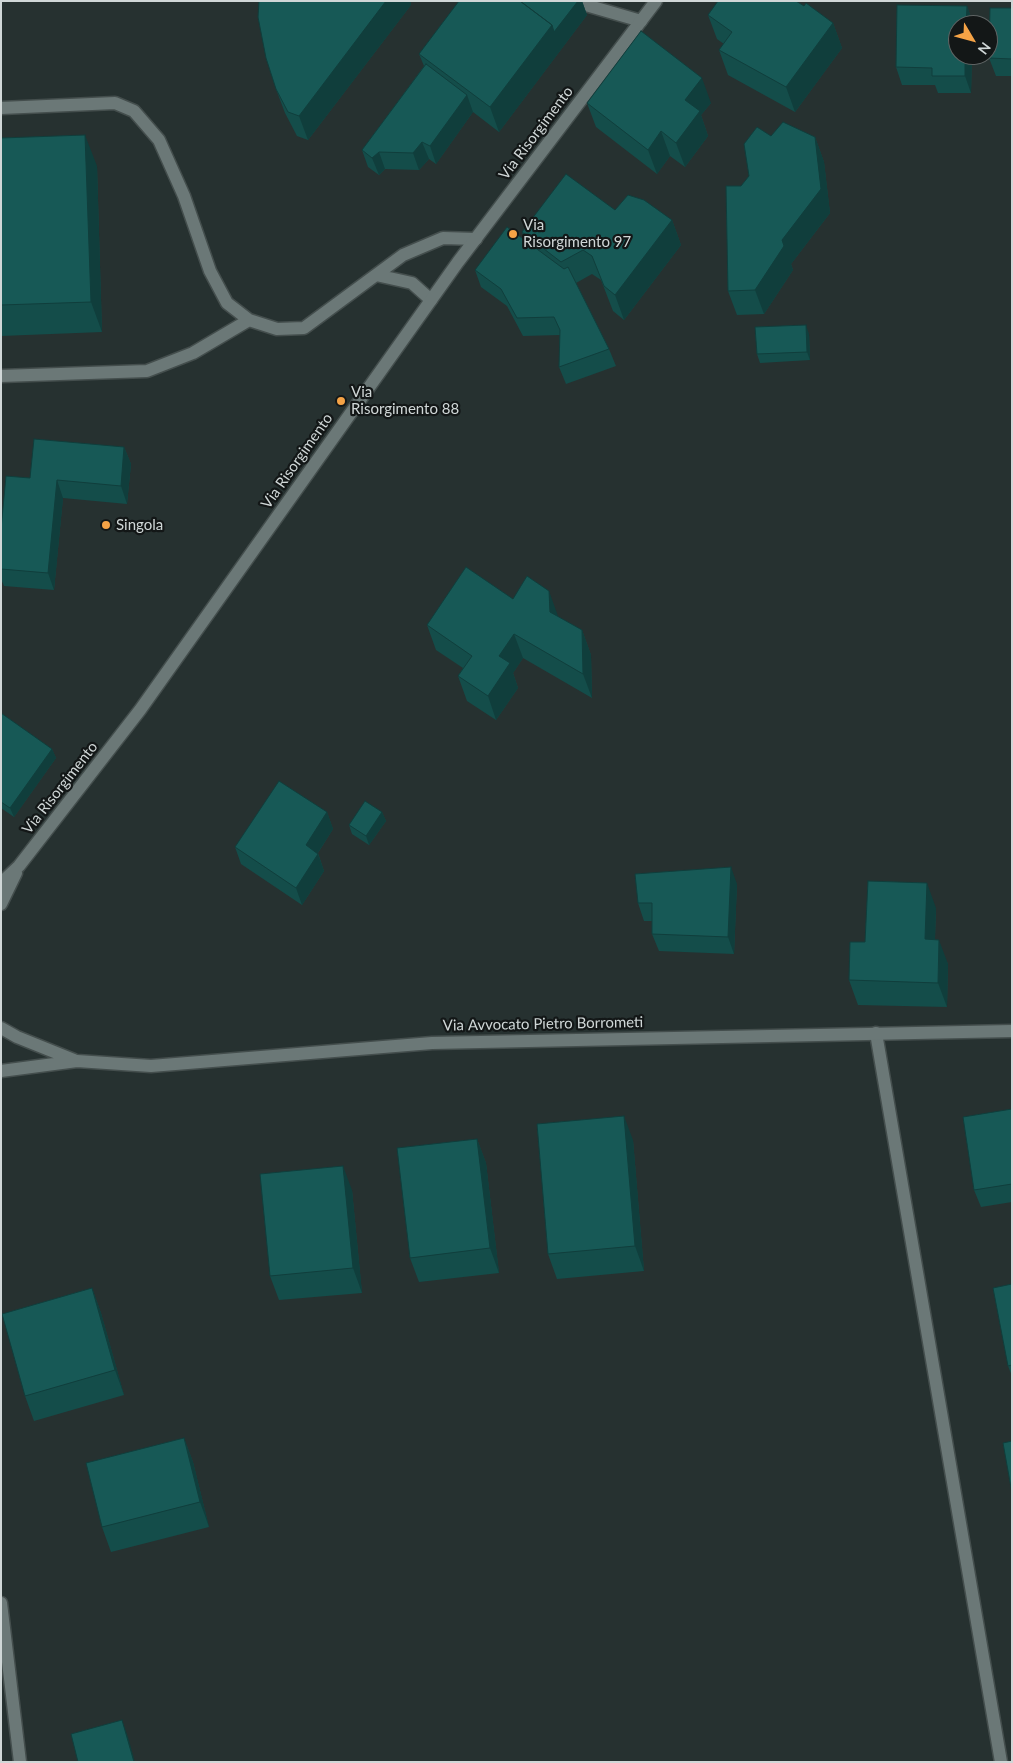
<!DOCTYPE html>
<style>
body{margin:0}
#map{position:relative;width:1013px;height:1763px;overflow:hidden;background:#263130;font-family:Lato,sans-serif}
canvas{display:block}
.frame{position:absolute;inset:0;border:2px solid #d0d7d7;pointer-events:none}
.north{position:absolute;left:948px;top:15px;width:50px;height:50px;box-sizing:border-box;background:#131717;border:1px solid #5f6464;border-radius:50%;rotate:127deg;font-size:14px;font-weight:700;line-height:20px;text-align:center;color:#d0d7d7}
.north::after{content:'';display:block;margin:auto;width:18px;height:22px;background:#f5a346;clip-path:polygon(50% 0,100% 100%,50% 72%,0 100%)}
</style>
<div id="map">
<canvas width="1013" height="1763"></canvas>
<div class="frame"></div>
<div class="north">N</div>
</div>
<script>
const ctx = document.querySelector('canvas').getContext('2d');
ctx.lineJoin = 'round';
const toPath = rows => new Path2D(rows.map(r => 'M' + r).join(''));
function strokePath(path, color, width, dash) { ctx.strokeStyle = color; ctx.lineWidth = width; ctx.lineCap = dash ? 'butt' : 'round'; ctx.setLineDash(dash || []); ctx.stroke(path); }
function fill(path, color) { ctx.fillStyle = color; ctx.fill(path, 'evenodd'); }
function label(font, color, halo, rows, align = 'center') {
  ctx.font = font + ' Lato,sans-serif'; ctx.lineWidth = 4.5; ctx.setLineDash([]); ctx.textBaseline = 'middle'; ctx.strokeStyle = halo; ctx.fillStyle = color; for (const [text, x, y, turn = 0] of rows) {
    ctx.save(); ctx.translate(x, y); ctx.rotate((+turn || 0) * Math.PI / 180); ctx.textAlign = isNaN(turn) ? turn : align; if (halo) ctx.strokeText(text, 0, 0); ctx.fillText(text, 0, 0); ctx.restore();
  }
}
const service = toPath([
 [1,108,115,103,134,111,159,140,184,196,210,271,227,303,249,320,277,329,304,328,403,255,443,238,476,239],
 [376,275,412,283,431,300],
 [1,376,147,371,193,353,249,320],
 [876,1033,1001,1762]
]);
const minor = toPath([
 [572,1,641,21],
 [1,1028,17,1037,74,1060],
 [1,1071,77,1061,151,1066,432,1043,1012,1031]
]);
const tertiary = toPath([
 [1,883,19,866,140,710,458,262,656,1],
 [1,904,16,873],
 [1,1603,20,1762]
]);
strokePath(service, '#444e4d', 15);
strokePath(minor, '#444e4d', 15);
strokePath(tertiary, '#444e4d', 15);
strokePath(service, '#6b7877', 12);
strokePath(minor, '#6b7877', 12);
strokePath(tertiary, '#6b7877', 12);
fill(toPath([
 [459,1,582,1,587,15,499,132,473,112,436,164,429,159,419,170,385,169,379,175,368,167,362,150,424,66,419,54],
 [411,5,308,140,297,136,285,113,276,89],
 [804,6,833,23,842,48,795,112,728,75,719,50,724,44,717,39,708,15],
 [967,6,973,23,958,55,972,55,971,93,938,93,935,85,902,85,896,67],
 [1012,8,1012,76,996,76,989,58],
 [587,103,711,103,701,115,708,136,685,167,670,156,657,174,596,127],
 [771,136,815,137,824,162,830,213,791,264,793,270,764,314,737,315,728,291,741,186,749,176],
 [1,138,97,166,102,332,1,336],
 [615,210,672,220,681,245,624,320,613,311,601,280,592,274,576,283,609,349,616,366,566,384,559,367,560,335,523,336,507,306,481,287,475,270,525,240,522,232],
 [809,334,810,360,760,363,757,354],
 [124,447,131,464,127,504,63,498,54,590,4,586,1,579,1,529,30,478],
 [513,599,558,616,558,617,582,630,591,655,592,698,523,658,513,673,518,688,496,720,467,701,458,676,463,668,436,650,427,625],
 [1,713,52,749,56,758,14,817,1,808],
 [327,812,333,829,318,853,324,871,302,905,241,864,235,847],
 [382,812,386,821,369,845,352,834,349,825],
 [737,884,734,954,659,951,652,934,652,921,644,921,638,903],
 [936,908,935,939,948,964,947,1007,858,1005,849,980,865,942],
 [1012,1109,1012,1202,981,1207,974,1190],
 [477,1139,486,1163,499,1273,419,1282,410,1258],
 [633,1140,644,1271,557,1279,548,1254],
 [352,1190,362,1293,279,1300,270,1276],
 [1012,1284,1012,1376,1008,1366],
 [92,1288,101,1313,124,1395,34,1421,25,1396],
 [184,1438,193,1462,209,1527,111,1552,102,1527]
]), '#144d4a');
fill(toPath([
 [386,1,411,1,411,5,308,140,299,116],
 [578,1,582,1,587,15,499,132,490,107,552,25],
 [967,6,973,23,973,25,966,25],
 [833,23,842,48,795,112,786,87],
 [965,55,972,55,971,93,965,76],
 [702,78,711,103,701,115,708,136,685,167,676,143,685,100],
 [467,95,473,112,436,164,430,146],
 [661,131,670,156,657,174,648,150],
 [85,135,97,166,102,332,91,302],
 [815,137,824,162,830,213,791,264,793,270,764,314,755,290,782,240],
 [422,142,429,159,419,170,413,153],
 [379,152,385,169,379,175,372,158],
 [672,220,681,245,624,320,615,295],
 [806,325,809,334,810,360,807,352],
 [124,447,131,464,127,504,121,486],
 [57,480,63,498,54,590,48,573],
 [549,591,558,616,559,637,550,612],
 [582,630,591,655,592,698,583,674],
 [514,634,523,658,513,673,518,688,496,720,488,696,499,656],
 [52,749,56,758,14,817,10,808],
 [327,812,333,829,312,862,306,845],
 [382,812,386,821,369,845,366,836],
 [318,854,324,871,302,905,296,888],
 [731,867,737,884,734,954,728,937],
 [927,883,936,908,934,964,925,939],
 [939,940,948,964,947,1007,938,983],
 [624,1116,633,1140,644,1271,635,1246],
 [477,1139,486,1163,499,1273,490,1248],
 [343,1166,352,1190,362,1293,353,1268],
 [92,1288,101,1313,124,1395,115,1370],
 [184,1438,193,1462,209,1527,200,1502],
 [122,1720,128,1737,135,1762,134,1762]
]), '#103e3c');
const building = toPath([
 [259,1,386,1,299,116,288,112,276,89,266,58,258,17,259,1],
 [459,1,520,1,552,25,490,107,419,54,459,1],
 [520,1,578,1,554,32,552,25,520,1],
 [718,1,796,1,804,6,806,3,833,23,786,87,719,50,732,32,708,15,718,1],
 [897,5,967,6,966,25,958,25,958,55,965,55,965,76,932,76,932,68,896,67,897,5],
 [990,8,1012,8,1012,59,989,58,990,8],
 [641,31,702,78,685,100,700,111,676,143,661,131,648,150,587,103,641,31],
 [426,64,467,95,430,146,422,142,413,153,379,152,372,158,362,150,426,64],
 [783,122,815,137,821,189,782,240,784,246,755,290,728,291,726,186,741,186,749,176,744,144,757,127,771,136,783,122],
 [85,135,91,302,1,305,1,138,85,135],
 [566,174,615,210,628,195,644,200,672,220,615,295,604,286,592,256,583,250,561,262,522,232,566,174],
 [507,227,564,269,568,267,609,349,559,367,560,330,554,317,517,318,501,289,475,270,507,227],
 [806,325,807,352,757,354,755,327,806,325],
 [34,439,124,447,121,486,57,480,48,573,1,569,1,529,6,476,30,478,34,439],
 [466,567,513,599,527,576,549,591,550,612,582,630,583,674,514,634,499,656,510,663,488,696,458,676,472,656,427,625,466,567],
 [1,713,52,749,10,808,1,802,1,713],
 [279,781,327,812,306,845,318,854,296,888,235,847,279,781],
 [365,801,382,812,366,836,349,825,365,801],
 [731,867,728,937,652,934,652,903,638,903,635,874,731,867],
 [868,881,927,883,925,939,939,940,938,983,849,980,850,942,865,942,868,881],
 [1012,1109,1012,1184,974,1190,963,1117,1012,1109],
 [624,1116,635,1246,548,1254,537,1124,624,1116],
 [477,1139,490,1248,410,1258,397,1148,477,1139],
 [343,1166,353,1268,270,1276,260,1174,343,1166],
 [1012,1284,1012,1365,1008,1366,993,1288,1012,1284],
 [92,1288,115,1370,25,1396,2,1314,92,1288],
 [184,1438,200,1502,102,1527,86,1463,184,1438],
 [1012,1441,1012,1493,1003,1443,1012,1441],
 [122,1720,134,1762,78,1762,71,1734,122,1720]
]);
fill(building, '#175956');
strokePath(building, '#103e3c', 1);
for (const [x, y, r, color] of [
 [513,234,5,"#f5a346"],
 [341,401,5,"#f5a346"],
 [106,525,5,"#f5a346"]
]) { const dot = new Path2D(); dot.arc(x, y, r, 0, 2 * Math.PI); ctx.fillStyle = color; ctx.fill(dot); strokePath(dot, '#131717', 2); }
label('15px', '#d0d7d7', '#131717', [
 ["Via Risorgimento",536,133,-53],
 ["Via Risorgimento",297,461,-55],
 ["Via Risorgimento",60,788,-52],
 ["Via Avvocato Pietro Borrometi",543,1024,-1]
]);
label('15px', '#d0d7d7', '#131717', [
 ["Via",523,225],
 ["Risorgimento 97",523,242],
 ["Via",351,392],
 ["Risorgimento 88",351,409],
 ["Singola",116,525]
], 'left');
</script>
